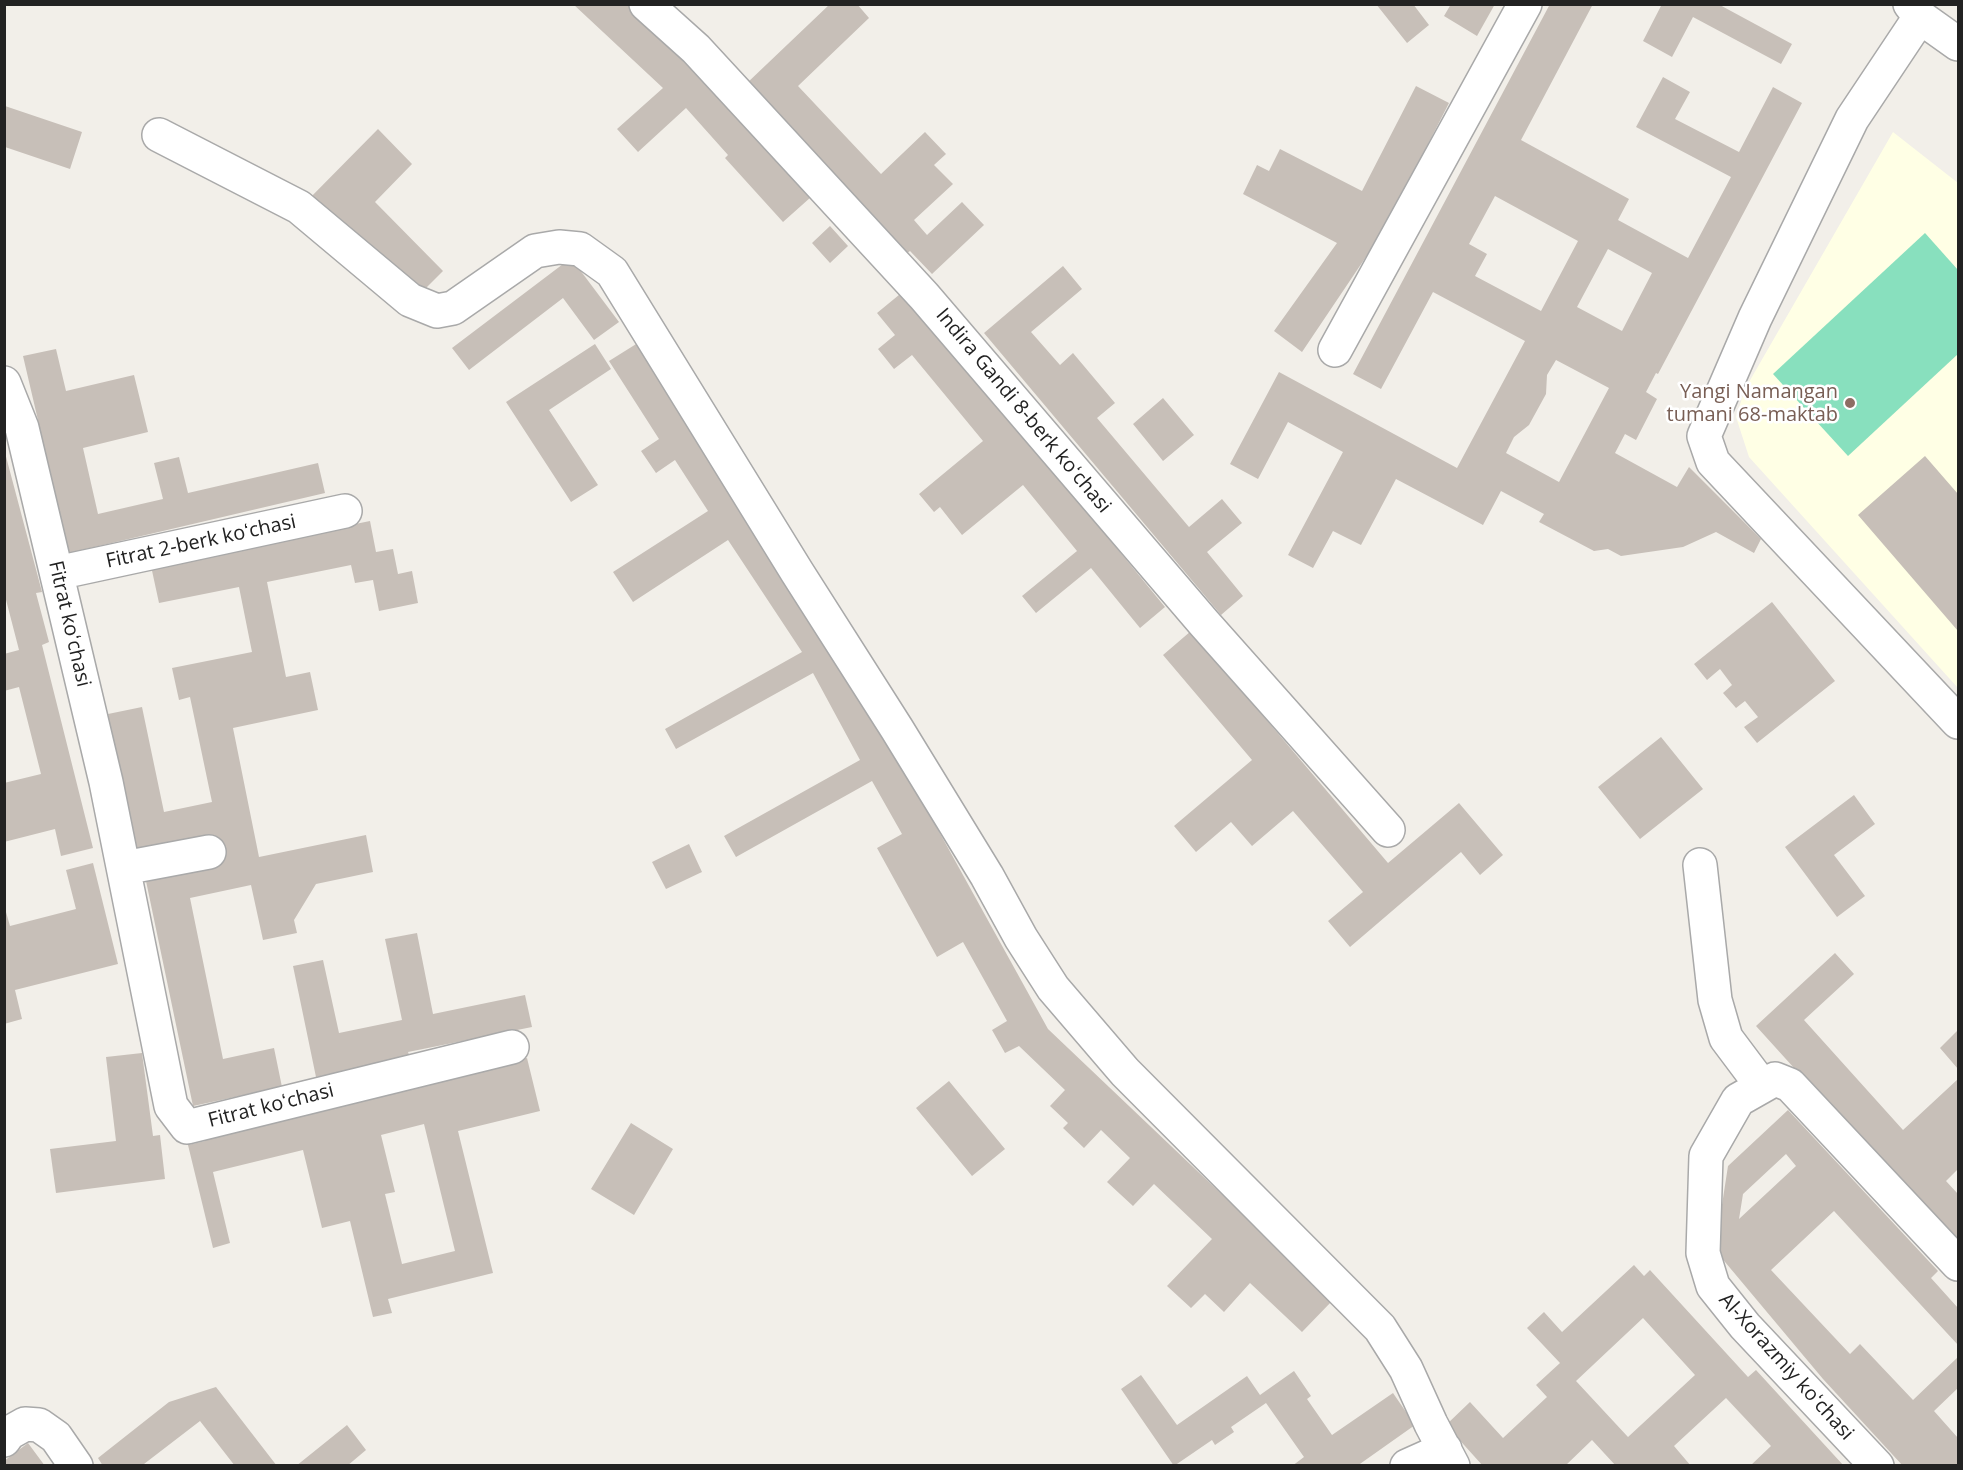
<!DOCTYPE html>
<meta charset="utf-8">
<style>
body{margin:0}
#map{position:relative;width:1963px;height:1470px;overflow:hidden;background:#f2efe9;font-family:"Open Sans",sans-serif}
canvas{display:block}
.frame{position:absolute;inset:0;border:6px solid #222;pointer-events:none}
</style>
<div id="map">
<canvas width="1963" height="1470"></canvas>
<div class="frame"></div>
</div>
<script>
const ctx = document.querySelector('canvas').getContext('2d');
ctx.lineJoin = 'round';
function fill(path, color) { ctx.fillStyle = color; ctx.fill(path, 'evenodd'); }
const toPath = rows => new Path2D(rows.map(r => 'M' + r).join(''));
function strokePath(path, color, width, dash) { ctx.strokeStyle = color; ctx.lineWidth = width; ctx.lineCap = dash ? 'butt' : 'round'; ctx.setLineDash(dash || []); ctx.stroke(path); }
function label(font, color, halo, rows, align = 'center') {
  ctx.font = font + ' "Open Sans",sans-serif'; ctx.lineWidth = 5; ctx.setLineDash([]); ctx.textBaseline = 'middle'; ctx.strokeStyle = halo; ctx.fillStyle = color; for (const [text, x, y, turn = 0] of rows) {
    ctx.save(); ctx.translate(x, y); ctx.rotate((+turn || 0) * Math.PI / 180); ctx.textAlign = isNaN(turn) ? turn : align; if (halo) ctx.strokeText(text, 0, 0); ctx.fillText(text, 0, 0); ctx.restore();
  }
}
fill(toPath([
 [1893,132,1958,183,1958,688,1749,457,1736,417,1745,389]
]), '#ffffe5');
fill(toPath([
 [1925,233,1958,270,1958,354,1848,456,1773,374]
]), '#88e0be');
fill(toPath([
 [573,4,627,4,690,63,811,197,783,222,725,158,728,155,686,108,638,152,617,129,663,88],
 [830,4,857,4,869,18,798,86,881,174,925,132,946,154,934,165,953,184,914,220,927,235,962,202,984,225,932,274,910,251,906,254,746,84],
 [1376,4,1413,4,1429,25,1407,43],
 [1451,4,1495,4,1477,36,1444,16],
 [1550,4,1593,4,1521,140,1629,199,1618,220,1688,258,1731,177,1636,127,1663,77,1690,92,1675,119,1739,152,1773,87,1802,103,1658,374,1656,373,1646,392,1657,399,1636,440,1625,434,1615,453,1677,487,1689,467,1761,539,1754,553,1716,532,1683,547,1621,556,1608,549,1594,551,1539,522,1544,514,1501,491,1483,525,1396,479,1361,545,1333,531,1313,568,1288,555,1343,452,1288,422,1258,479,1230,464,1279,372,1457,468,1525,341,1433,292,1381,389,1353,374],
 [1495,196,1578,241,1541,311,1475,276,1487,254,1469,244],
 [1608,249,1652,273,1622,331,1577,307],
 [1556,360,1609,388,1559,482,1506,453,1514,437,1529,425,1546,394,1547,375],
 [1662,4,1718,4,1792,44,1781,64,1693,17,1672,57,1643,41],
 [1416,86,1449,103,1384,230,1302,352,1274,331,1337,243,1243,194,1257,165,1269,171,1280,149,1362,191],
 [5,106,82,132,70,169,5,147],
 [378,129,412,164,375,202,443,271,417,297,337,217,327,226,305,203],
 [830,226,848,246,830,263,812,243],
 [571,258,619,322,594,340,563,298,469,370,452,348],
 [1063,266,1082,289,1031,332,1060,365,1073,353,1115,403,1097,418,1189,527,1222,499,1242,523,1207,552,1243,596,1221,615,984,333],
 [905,290,1165,607,1140,628,1091,568,1036,613,1022,596,1077,551,1023,485,962,535,940,507,934,512,919,494,983,441,912,355,894,369,878,349,895,335,877,313],
 [641,341,831,636,1048,1029,1333,1300,1302,1332,1250,1283,1224,1312,1205,1294,1191,1308,1167,1286,1212,1239,1154,1184,1133,1206,1107,1182,1130,1158,1101,1130,1084,1148,1063,1128,1068,1123,1050,1106,1065,1090,1019,1046,1005,1053,992,1030,1007,1021,963,942,937,957,877,848,902,834,872,781,736,857,724,836,860,760,813,673,676,749,665,729,802,652,728,540,633,602,613,572,708,511,675,460,656,473,641,451,659,439,609,361],
 [595,344,611,369,549,410,598,485,571,502,506,402],
 [56,349,66,391,134,375,148,432,83,448,98,514,163,499,154,463,179,457,188,493,318,463,325,493,69,553,23,356],
 [1163,398,1194,435,1163,461,1133,424],
 [4,449,42,592,36,593,49,642,42,645,93,848,61,856,55,829,4,842,4,783,41,774,19,687,4,691,4,654,19,650,4,592],
 [1925,456,1958,494,1958,631,1858,515],
 [370,521,376,552,393,549,398,574,412,571,418,603,379,611,373,580,355,583,351,565,267,582,286,677,310,672,318,710,233,728,259,857,366,835,373,872,316,884,294,920,297,933,263,940,251,885,190,898,223,1059,274,1048,282,1087,193,1106,146,881,219,866,213,838,137,854,108,714,142,707,164,812,212,802,190,697,179,700,172,668,252,652,239,587,159,603,151,566],
 [1772,602,1835,681,1757,743,1744,727,1758,717,1745,701,1736,708,1723,693,1732,685,1720,669,1707,680,1694,664],
 [1191,631,1388,863,1459,803,1503,855,1480,875,1461,852,1350,947,1328,921,1363,892,1293,811,1252,846,1231,822,1196,852,1174,826,1252,760,1163,655],
 [1661,737,1703,789,1640,839,1598,787],
 [1854,795,1875,824,1834,855,1865,896,1837,917,1785,847],
 [689,844,702,872,666,889,652,862],
 [93,863,118,964,15,990,22,1019,4,1024,4,905,10,926,76,909,66,870],
 [417,933,433,1014,525,995,532,1027,408,1052,410,1057,316,1077,293,966,323,960,339,1033,402,1020,385,939],
 [1835,953,1854,974,1804,1020,1903,1130,1958,1079,1958,1169,1946,1181,1958,1194,1958,1249,1756,1026],
 [1958,1030,1958,1069,1940,1048],
 [142,1053,153,1136,160,1135,165,1179,56,1193,50,1149,116,1141,106,1057],
 [527,1058,540,1111,458,1131,493,1273,388,1299,392,1313,373,1317,350,1221,322,1228,303,1150,213,1172,230,1243,213,1248,188,1145,205,1141,204,1137],
 [424,1124,455,1251,402,1264,385,1194,395,1192,381,1135],
 [949,1081,1005,1149,972,1176,916,1108],
 [1788,1110,1938,1271,1931,1278,1958,1308,1958,1345,1834,1211,1771,1270,1850,1354,1860,1344,1913,1400,1958,1357,1958,1388,1934,1411,1958,1438,1958,1466,1903,1466,1823,1379,1715,1250,1728,1166],
 [1786,1154,1796,1166,1739,1219,1743,1194],
 [631,1123,673,1149,634,1215,591,1189],
 [1634,1265,1644,1276,1650,1270,1748,1377,1756,1370,1844,1466,1750,1466,1771,1446,1726,1398,1674,1446,1691,1466,1616,1466,1592,1440,1565,1466,1483,1466,1446,1425,1470,1402,1503,1438,1547,1397,1536,1385,1560,1363,1527,1328,1544,1312,1562,1332],
 [1643,1318,1695,1375,1628,1437,1576,1381],
 [1294,1371,1311,1396,1307,1399,1332,1435,1393,1393,1415,1425,1357,1466,1292,1466,1304,1457,1266,1403,1231,1427,1234,1432,1215,1445,1212,1440,1174,1466,1121,1389,1141,1375,1177,1425,1247,1376,1260,1395],
 [216,1387,277,1466,235,1466,200,1421,144,1464,145,1466,103,1466,98,1458,169,1402],
 [347,1425,366,1450,347,1466,296,1466],
 [28,1443,45,1466,4,1466,4,1461]
]), '#c7bfb8');
const minor = toPath([
 [646,4,696,49,924,296,1204,623,1388,830],
 [1910,4,1920,17,1958,44],
 [1920,17,1852,119,1755,318,1704,436,1713,462,1958,722],
 [159,135,299,207,410,300,437,311,453,308,535,251,559,247,580,249,612,272,797,572,897,729,987,876,1021,938,1053,988,1125,1072,1380,1328,1406,1369,1431,1424,1453,1466],
 [1335,350,1525,4],
 [4,383,22,428,106,782,171,1106,187,1127,512,1047],
 [57,573,345,511],
 [1700,865,1715,1000,1726,1038,1762,1086],
 [124,868,209,852],
 [4,1440,9,1433,25,1424,39,1425,56,1437,76,1466],
 [1407,1466,1445,1449],
 [1877,1466,1745,1326,1713,1286,1703,1253,1706,1156,1738,1100,1775,1079,1790,1085,1958,1264]
]);
strokePath(minor, '#a9a9a9', 36);
strokePath(minor, '#fff', 33);
for (const [x, y, r, color] of [
 [1850,403,6,"#8d6e63"]
]) { const dot = new Path2D(); dot.arc(x, y, r, 0, 2 * Math.PI); ctx.fillStyle = color; ctx.fill(dot); strokePath(dot, '#fff', 2); }
label('20px', '#785e54', '#fff', [
 ["Yangi Namangan",1838,392],
 ["tumani 68-maktab",1838,415]
], 'right');
label('20px', '#222', '#fff', [
 ["Indira Gandi 8-berk koʻchasi",1023,411,50],
 ["Fitrat 2-berk koʻchasi",201,542,-12],
 ["Fitrat koʻchasi",69,624,77],
 ["Fitrat koʻchasi",271,1106,-14],
 ["Al-Xorazmiy koʻchasi",1786,1367,48]
]);
</script>
